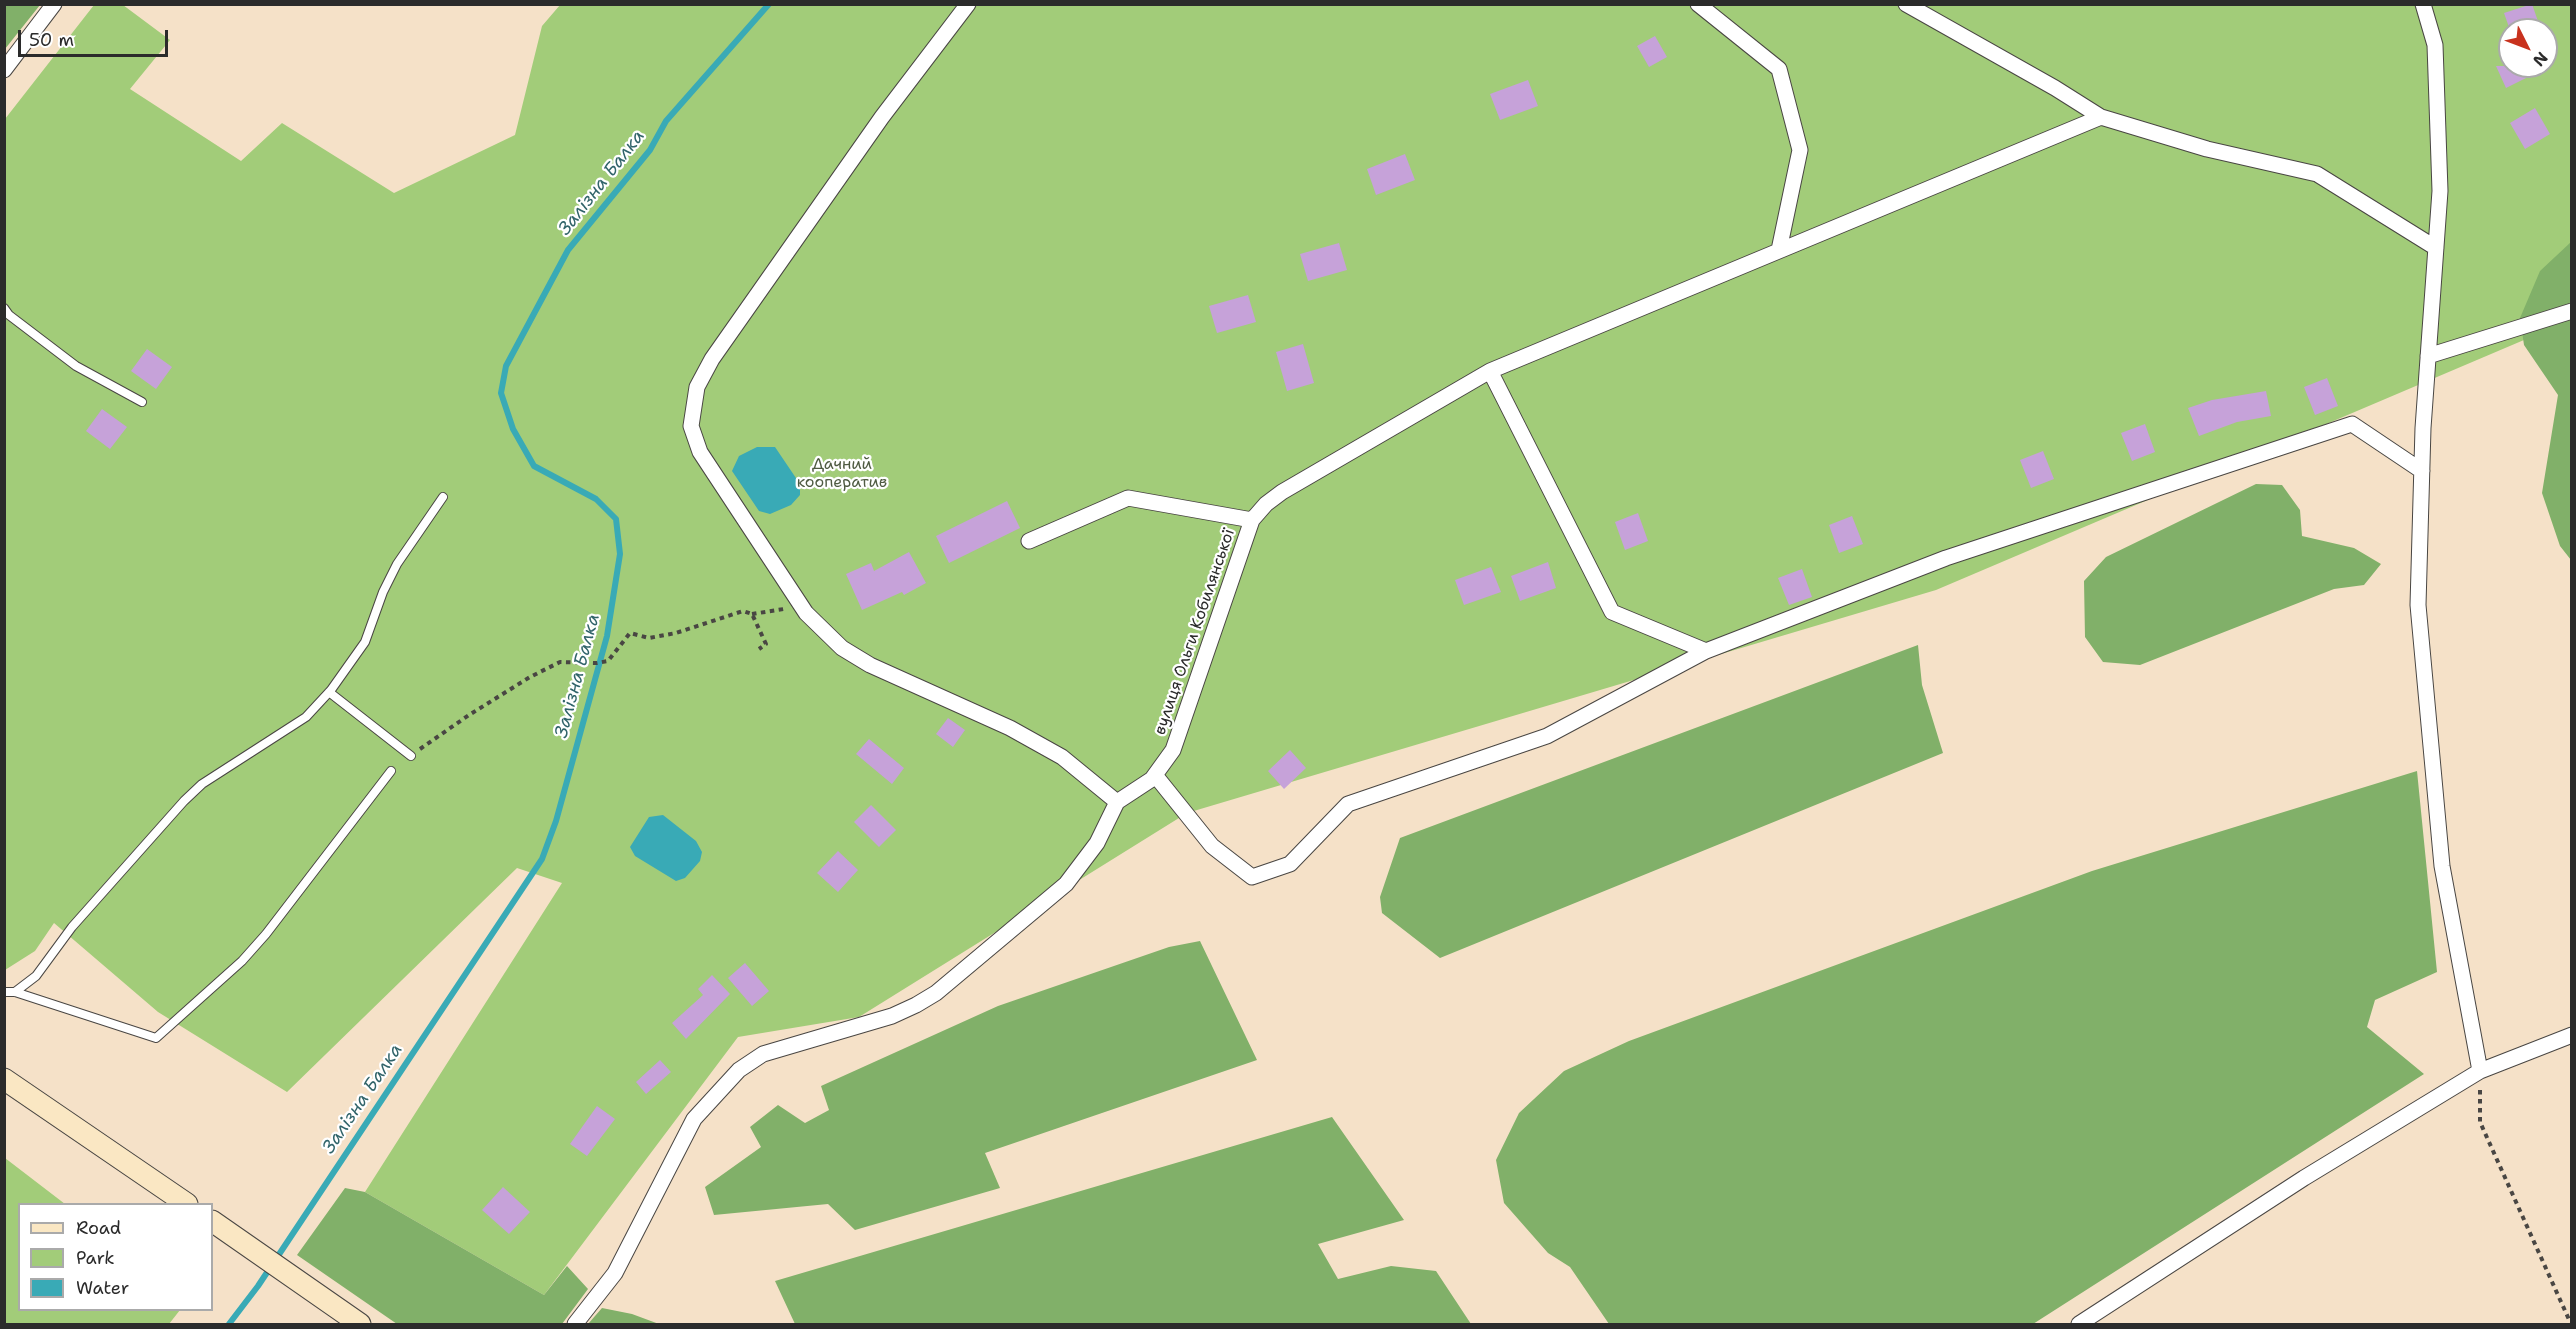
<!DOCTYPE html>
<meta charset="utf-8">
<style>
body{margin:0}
#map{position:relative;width:2576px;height:1329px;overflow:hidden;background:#f5e1c8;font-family:"Shantell Sans",sans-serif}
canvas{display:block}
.frame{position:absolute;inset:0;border:6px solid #2b2b2b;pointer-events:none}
.legend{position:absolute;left:18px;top:1203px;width:195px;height:108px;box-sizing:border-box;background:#fff;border:2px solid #aaa;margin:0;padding:8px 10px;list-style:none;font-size:18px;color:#2b2b2b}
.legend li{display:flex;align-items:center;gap:12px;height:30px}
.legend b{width:30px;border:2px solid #aaa}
.north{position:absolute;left:2498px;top:18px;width:60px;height:60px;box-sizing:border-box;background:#fff;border:2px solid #aaa;border-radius:50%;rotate:132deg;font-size:16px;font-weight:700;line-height:24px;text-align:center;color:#2b2b2b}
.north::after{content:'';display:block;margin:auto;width:21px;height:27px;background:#c8321e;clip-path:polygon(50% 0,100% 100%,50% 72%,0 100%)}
.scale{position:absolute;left:18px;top:30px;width:150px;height:27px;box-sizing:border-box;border:3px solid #2b2b2b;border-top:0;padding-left:8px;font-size:18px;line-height:21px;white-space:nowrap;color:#2b2b2b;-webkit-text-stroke:4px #fff;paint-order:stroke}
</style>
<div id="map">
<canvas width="2576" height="1329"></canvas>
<div class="frame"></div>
<ul class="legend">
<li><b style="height:8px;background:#fae7c3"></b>Road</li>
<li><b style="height:16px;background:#a2cc79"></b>Park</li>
<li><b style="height:16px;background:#39aab6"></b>Water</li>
</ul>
<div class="north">N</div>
<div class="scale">50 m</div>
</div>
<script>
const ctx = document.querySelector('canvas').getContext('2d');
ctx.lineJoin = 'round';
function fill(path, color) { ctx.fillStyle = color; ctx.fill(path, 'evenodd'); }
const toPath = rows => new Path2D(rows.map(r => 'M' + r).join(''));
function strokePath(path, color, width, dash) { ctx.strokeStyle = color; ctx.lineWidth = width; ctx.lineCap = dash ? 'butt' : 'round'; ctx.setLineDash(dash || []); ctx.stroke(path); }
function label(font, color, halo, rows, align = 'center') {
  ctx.font = font + ' "Shantell Sans",sans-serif'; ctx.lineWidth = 4.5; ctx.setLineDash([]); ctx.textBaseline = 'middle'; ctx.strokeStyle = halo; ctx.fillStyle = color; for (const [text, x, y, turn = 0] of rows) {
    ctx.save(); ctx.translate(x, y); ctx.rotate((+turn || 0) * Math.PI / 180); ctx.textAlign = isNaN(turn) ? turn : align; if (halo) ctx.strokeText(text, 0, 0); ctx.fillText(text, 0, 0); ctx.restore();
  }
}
fill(toPath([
 [94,5,123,5,170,40,130,89,241,161,282,123,394,193,515,135,542,26,560,5,2571,5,2571,320,1936,590,1187,813,859,1017,738,1037,544,1295,365,1192,562,883,517,868,287,1092,158,1012,54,923,35,951,5,970,5,119],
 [2510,30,2546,30,2546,66,2510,66],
 [5,1158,65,1204,20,1204,20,1310,180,1310,169,1324,5,1324]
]), '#a2cc79');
fill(toPath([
 [5,4,40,5,5,49,4,5],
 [2571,242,2571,560,2560,546,2542,493,2558,395,2524,345,2520,318,2540,271],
 [2256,484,2282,485,2300,510,2302,536,2354,548,2381,564,2364,585,2334,589,2140,665,2103,662,2085,637,2084,581,2106,557],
 [1918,645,1922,685,1943,753,1440,958,1382,913,1380,897,1400,838],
 [2417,771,2437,972,2375,1000,2367,1027,2424,1074,2033,1324,1609,1324,1570,1267,1548,1253,1504,1203,1496,1160,1519,1113,1564,1071,1629,1041,2092,871],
 [1200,941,1257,1060,985,1153,1000,1188,855,1230,828,1204,714,1215,705,1187,761,1147,750,1127,778,1105,805,1123,829,1110,821,1086,998,1006,1169,947],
 [1332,1117,1404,1220,1318,1244,1338,1279,1391,1266,1436,1271,1471,1324,795,1324,775,1281],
 [345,1188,365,1192,544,1295,567,1266,588,1289,562,1324,397,1324,297,1255],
 [602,1308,632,1314,659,1324,588,1324]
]), '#81b069');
fill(toPath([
 [757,447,775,447,800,484,800,495,791,505,770,514,759,511,732,471,739,456],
 [663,815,696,841,702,852,700,861,685,878,676,881,635,856,630,847,649,817]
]), '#39aab6');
strokePath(toPath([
 [229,1324,258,1286,542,859,556,821,607,636,620,554,616,519,596,499,534,466,513,429,501,393,506,366,568,250,650,150,666,121,769,4]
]), '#39aab6', 6);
fill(toPath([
 [2532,4,2541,30,2510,30,2504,13],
 [1655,36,1667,57,1649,67,1637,46],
 [2496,66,2550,66,2506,88],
 [1528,80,1538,106,1500,120,1490,94],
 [2535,108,2550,134,2525,149,2510,123],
 [1405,154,1415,180,1376,195,1367,169],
 [1339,243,1347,270,1308,281,1300,254],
 [1248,295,1256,322,1217,333,1209,306],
 [1303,344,1314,383,1287,391,1276,352],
 [147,349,172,367,156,389,131,371],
 [2327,378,2338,406,2315,415,2304,387],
 [2266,391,2271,416,2237,422,2199,436,2188,408,2212,400],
 [102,409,127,427,110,449,86,431],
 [2145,424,2155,452,2132,461,2121,433],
 [2043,451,2054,479,2031,488,2020,460],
 [1007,501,1020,528,949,563,936,536],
 [1638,513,1648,541,1625,550,1615,522],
 [1852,516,1863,544,1839,553,1829,525],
 [909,552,926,583,904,595,902,592,862,610,846,574,871,563,874,571],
 [1548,562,1556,588,1520,601,1511,576],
 [1491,567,1501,592,1464,605,1455,580],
 [1802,569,1812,597,1789,605,1778,578],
 [948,718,965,730,953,747,936,734],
 [869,739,904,768,892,784,856,754],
 [1290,750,1306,768,1284,789,1268,771],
 [871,805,896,830,879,847,854,822],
 [838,851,858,870,838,892,817,873],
 [745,963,769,991,752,1006,728,978],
 [712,975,730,994,686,1039,672,1023,703,995,698,989],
 [660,1060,671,1072,646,1094,636,1082],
 [597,1106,615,1119,587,1156,570,1144],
 [503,1187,530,1212,509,1234,482,1210]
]), '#c6a2d9');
const service = toPath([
 [4,308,9,315,76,366,142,402],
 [329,692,411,756],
 [4,992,15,992,156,1038,242,961,266,934,391,771],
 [15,992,36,976,72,927,184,801,202,784,306,717,331,690,365,642,383,592,397,564,443,497]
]);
const minor = toPath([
 [968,4,882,117,712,359,697,387,691,426,700,452,806,613,842,648,870,665,1010,728,1062,757,1117,802],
 [1698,4,1779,69,1800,150,1779,250],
 [1906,4,2055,88,2101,117],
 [2423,4,2435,45,2440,191,2423,428,2418,605,2442,866,2480,1071],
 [4,70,54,4],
 [2428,356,2572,311],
 [1490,371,1612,612,1706,651,1946,558,2352,424,2422,471],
 [1029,541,1128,498,1252,520],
 [1155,775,1212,846,1252,877,1290,864,1348,804,1547,736,1706,651],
 [575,1324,615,1273,694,1119,739,1070,763,1054,892,1016,916,1005,936,993,1066,884,1097,843,1117,802,1152,779,1173,750,1252,520,1266,504,1282,492,1490,371,2101,117,2207,149,2317,174,2436,248],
 [2079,1324,2304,1178,2480,1071,2572,1035]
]);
const secondary = toPath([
 [4,1079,187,1204],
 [212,1221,360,1324]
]);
strokePath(service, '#494643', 10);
strokePath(minor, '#494643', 17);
strokePath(secondary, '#494643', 23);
strokePath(toPath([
 [752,614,784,609],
 [420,749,469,715,530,677,560,662,597,663,608,661,630,633,649,638,676,633,743,611,752,614,766,644,759,649],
 [2480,1090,2480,1122,2571,1324]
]), '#494643', 4, [4.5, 4.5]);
strokePath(service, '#fff', 8);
strokePath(minor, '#fff', 15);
strokePath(secondary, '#fae7c3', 21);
label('16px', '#4f5b42', '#fff', [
 ["Дачний",842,465],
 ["кооператив",842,483]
]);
label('16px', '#2b2b2b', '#fff', [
 ["вулиця Ольги Кобилянської",1195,632,-71]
]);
label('italic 18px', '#31646a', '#fff', [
 ["Залізна Балка",602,183,-52],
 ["Залізна Балка",578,676,-75],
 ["Залізна Балка",363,1099,-56]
]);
</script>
